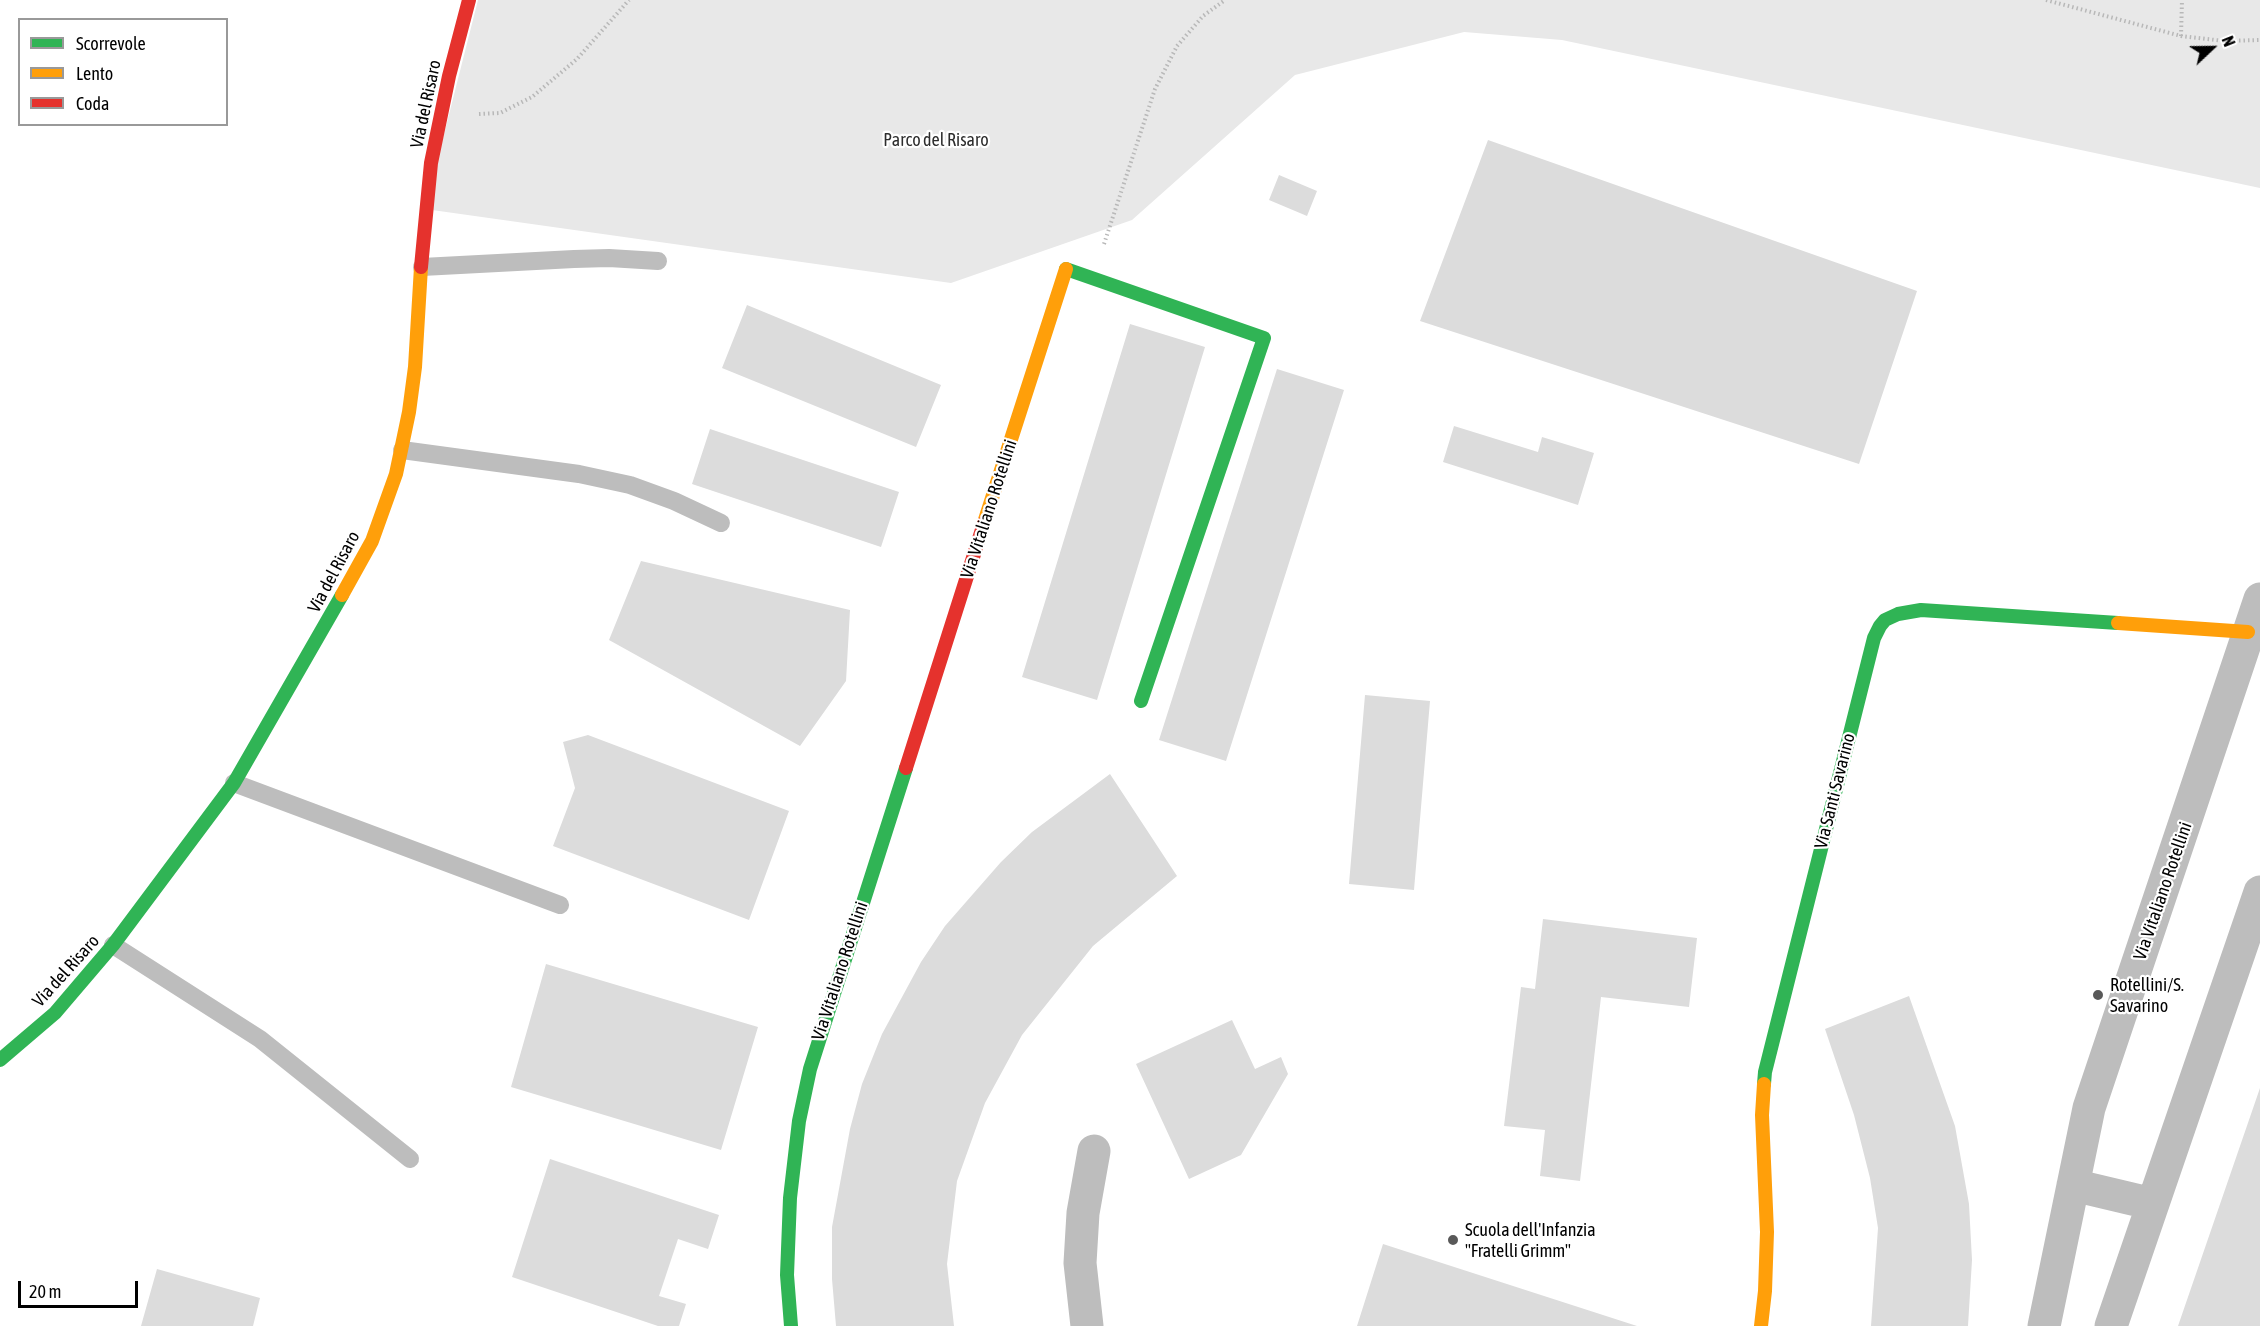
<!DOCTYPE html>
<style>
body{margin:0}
#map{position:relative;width:2260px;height:1326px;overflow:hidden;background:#fff;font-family:"Asap Condensed",sans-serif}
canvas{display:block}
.legend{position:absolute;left:18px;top:18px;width:210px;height:108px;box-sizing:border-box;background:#fff;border:2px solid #999;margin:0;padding:8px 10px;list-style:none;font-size:18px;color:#000}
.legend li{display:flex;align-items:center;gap:12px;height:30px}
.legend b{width:30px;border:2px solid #999}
.north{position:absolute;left:2182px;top:18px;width:60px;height:60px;-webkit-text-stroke:4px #fff;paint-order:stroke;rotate:68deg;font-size:16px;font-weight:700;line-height:24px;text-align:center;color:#000}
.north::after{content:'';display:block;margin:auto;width:21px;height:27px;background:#000;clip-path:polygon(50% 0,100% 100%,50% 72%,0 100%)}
.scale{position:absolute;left:18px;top:1281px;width:120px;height:27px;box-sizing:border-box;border:3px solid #000;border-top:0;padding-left:8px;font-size:18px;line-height:21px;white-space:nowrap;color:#000;-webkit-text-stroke:4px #fff;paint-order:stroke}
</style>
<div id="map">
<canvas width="2260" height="1326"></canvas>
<ul class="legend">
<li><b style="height:8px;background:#30b455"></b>Scorrevole</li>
<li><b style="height:8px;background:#ff9f0a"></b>Lento</li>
<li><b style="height:8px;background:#e5322d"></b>Coda</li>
</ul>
<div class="north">N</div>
<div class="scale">20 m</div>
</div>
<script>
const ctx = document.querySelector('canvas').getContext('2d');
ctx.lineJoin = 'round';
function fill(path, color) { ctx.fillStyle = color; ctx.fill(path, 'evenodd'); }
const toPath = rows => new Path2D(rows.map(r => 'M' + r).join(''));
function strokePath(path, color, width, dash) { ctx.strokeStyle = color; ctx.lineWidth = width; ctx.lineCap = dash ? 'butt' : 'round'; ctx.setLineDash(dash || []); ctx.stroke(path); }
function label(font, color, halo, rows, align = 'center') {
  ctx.font = font + ' "Asap Condensed",sans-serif'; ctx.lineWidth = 4.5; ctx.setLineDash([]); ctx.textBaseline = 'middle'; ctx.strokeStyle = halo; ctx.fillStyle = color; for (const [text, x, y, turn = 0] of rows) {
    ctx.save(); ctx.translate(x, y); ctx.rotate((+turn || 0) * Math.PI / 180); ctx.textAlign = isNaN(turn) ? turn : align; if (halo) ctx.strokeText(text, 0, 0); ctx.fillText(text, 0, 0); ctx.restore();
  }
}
fill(toPath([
 [478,0,2260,0,2260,188,1562,40,1464,32,1295,75,1132,220,951,283,425,209]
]), '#e8e8e8');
fill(toPath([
 [1488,140,1917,291,1859,464,1420,321],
 [1279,175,1317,191,1307,216,1269,200],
 [747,305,941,385,916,447,722,368],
 [1130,324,1205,347,1097,700,1022,677],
 [1277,369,1344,390,1226,761,1159,740],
 [1454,426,1538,452,1542,437,1594,453,1578,505,1443,462],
 [710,429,899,492,881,547,692,484],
 [641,561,850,610,846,681,800,746,609,640],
 [1365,695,1430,701,1414,890,1349,884],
 [588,735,789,811,749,920,553,846,575,788,563,742],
 [1110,774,1177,876,1093,946,1022,1035,985,1103,957,1181,947,1264,954,1326,836,1326,832,1279,832,1227,850,1129,862,1084,882,1034,921,962,945,926,1001,862,1032,832],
 [1543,919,1697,938,1689,1007,1601,997,1580,1181,1540,1176,1545,1130,1504,1126,1521,987,1535,989],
 [546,964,758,1027,721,1150,511,1087],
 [1909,996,1955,1126,1969,1204,1972,1260,1968,1326,1871,1326,1878,1228,1870,1178,1854,1115,1825,1029],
 [1232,1020,1255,1069,1281,1057,1288,1074,1241,1155,1189,1179,1136,1064],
 [2260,1088,2260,1326,2178,1326],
 [550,1159,719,1215,708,1249,678,1239,659,1296,686,1304,679,1326,658,1326,512,1277],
 [1383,1244,1637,1326,1357,1326],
 [157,1269,260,1298,253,1326,141,1326]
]), '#dcdcdc');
strokePath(toPath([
 [2046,0,2181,36,2224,41,2260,40],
 [2181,36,2182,0],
 [479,114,500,113,532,97,577,59,629,0],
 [1104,244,1155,89,1177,46,1203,16,1225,0]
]), '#b8b8b8', 4, [1.5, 3]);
strokePath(toPath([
 [422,267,574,259,609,258,658,261],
 [402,450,579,474,630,485,674,501,721,523],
 [234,783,560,905],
 [113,945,260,1039,410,1159]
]), '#bdbdbd', 18);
strokePath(toPath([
 [2073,1185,2153,1204],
 [1087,1326,1080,1263,1083,1213,1094,1151],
 [2044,1326,2089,1108,2260,599],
 [2111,1326,2260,892]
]), '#bdbdbd', 33);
strokePath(toPath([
 [1066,269,1264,338,1141,701],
 [0,1060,55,1013,113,945,234,783,342,595],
 [1764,1084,1765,1072,1874,638,1880,626,1885,620,1898,614,1921,610,2118,623],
 [791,1326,787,1275,790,1198,799,1121,810,1069,906,768]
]), '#30b455', 14);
strokePath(toPath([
 [984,523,1066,269],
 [342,595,372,541,396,474,409,412,415,367,421,267],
 [2118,623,2248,632],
 [1761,1326,1765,1291,1767,1232,1762,1115,1764,1084]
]), '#ff9f0a', 14);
strokePath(toPath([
 [421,267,431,163,449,76,469,0],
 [906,768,984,523]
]), '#e5322d', 14);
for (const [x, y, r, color] of [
 [2098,995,6,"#595959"],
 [1453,1240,6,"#595959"]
]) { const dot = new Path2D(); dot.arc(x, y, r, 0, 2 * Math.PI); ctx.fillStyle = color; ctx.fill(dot); strokePath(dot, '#fff', 2); }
label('18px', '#000', '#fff', [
 ["Via del Risaro",426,104,-78],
 ["Via Vitaliano Rotellini",989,509,-72],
 ["Via del Risaro",334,572,-62],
 ["Via Santi Savarino",1835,791,-76],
 ["Via Vitaliano Rotellini",2163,891,-71],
 ["Via del Risaro",66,971,-48],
 ["Via Vitaliano Rotellini",840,971,-72]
]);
label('18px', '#2d2d2d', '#fff', [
 ["Parco del Risaro",936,140]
]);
label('18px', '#000', '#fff', [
 ["Rotellini/S.",2110,985],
 ["Savarino",2110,1006],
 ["Scuola dell'Infanzia",1465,1230],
 ["\"Fratelli Grimm\"",1465,1251]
], 'left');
</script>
